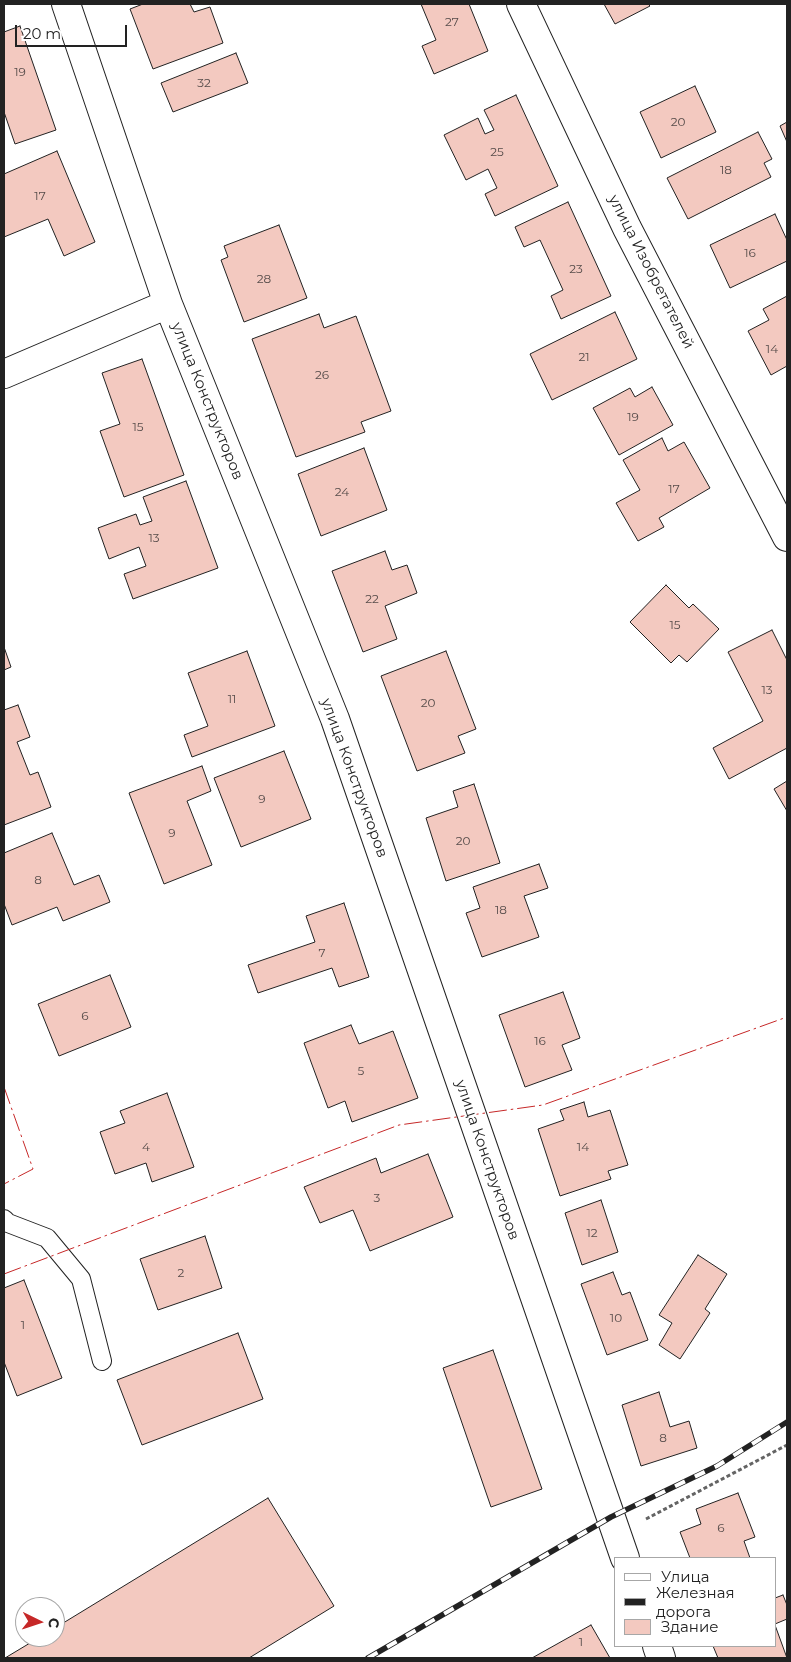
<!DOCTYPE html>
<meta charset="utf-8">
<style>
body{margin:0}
#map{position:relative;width:791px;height:1662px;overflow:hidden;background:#fff;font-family:Montserrat,sans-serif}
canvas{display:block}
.frame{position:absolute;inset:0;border:5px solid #222;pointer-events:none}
.legend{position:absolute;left:614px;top:1557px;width:162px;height:90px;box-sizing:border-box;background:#fff;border:1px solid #a7a7a7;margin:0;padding:6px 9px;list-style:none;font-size:15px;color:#222}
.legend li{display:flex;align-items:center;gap:10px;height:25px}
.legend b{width:25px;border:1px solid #a7a7a7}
.north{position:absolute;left:15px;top:1597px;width:50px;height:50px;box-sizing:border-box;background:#fff;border:1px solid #a7a7a7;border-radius:50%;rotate:94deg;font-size:14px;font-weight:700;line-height:20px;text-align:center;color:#222}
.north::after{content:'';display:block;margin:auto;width:18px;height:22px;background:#c62828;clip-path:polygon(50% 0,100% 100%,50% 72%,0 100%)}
.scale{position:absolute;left:15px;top:25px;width:112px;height:22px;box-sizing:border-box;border:2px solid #222;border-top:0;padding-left:6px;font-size:15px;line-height:18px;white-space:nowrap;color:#222;-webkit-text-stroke:4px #fff;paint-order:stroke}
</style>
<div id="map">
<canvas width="791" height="1662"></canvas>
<div class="frame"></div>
<ul class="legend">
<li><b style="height:6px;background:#fff"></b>Улица</li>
<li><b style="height:6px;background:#222"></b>Железная дорога</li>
<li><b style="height:14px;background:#f3c9c0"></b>Здание</li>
</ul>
<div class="north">С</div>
<div class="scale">20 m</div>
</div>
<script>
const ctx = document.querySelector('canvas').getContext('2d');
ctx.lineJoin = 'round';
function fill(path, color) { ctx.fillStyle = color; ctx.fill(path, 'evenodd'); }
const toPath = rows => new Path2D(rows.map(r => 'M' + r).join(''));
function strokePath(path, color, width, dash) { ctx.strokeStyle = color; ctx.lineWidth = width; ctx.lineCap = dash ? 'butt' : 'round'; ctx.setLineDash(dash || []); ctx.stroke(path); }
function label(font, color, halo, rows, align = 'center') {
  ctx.font = font + ' Montserrat,sans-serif'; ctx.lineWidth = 4; ctx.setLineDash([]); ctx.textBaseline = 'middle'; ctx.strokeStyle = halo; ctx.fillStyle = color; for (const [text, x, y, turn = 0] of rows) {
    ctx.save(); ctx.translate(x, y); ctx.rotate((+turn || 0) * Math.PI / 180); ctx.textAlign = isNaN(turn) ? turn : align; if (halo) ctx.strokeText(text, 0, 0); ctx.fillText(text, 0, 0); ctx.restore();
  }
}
const building = toPath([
 [143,4,190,4,194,12,210,7,223,43,153,69,130,9,143,4],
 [421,4,469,4,488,51,434,74,422,46,436,40,421,4],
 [604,4,648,4,650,6,615,24,604,4],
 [20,26,56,130,15,144,4,112,4,32,20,26],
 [236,53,248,83,173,112,161,83,236,53],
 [695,86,716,132,661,158,640,112,695,86],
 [516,95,558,186,495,216,485,194,497,188,488,169,466,180,444,135,478,118,485,134,494,130,484,110,516,95],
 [787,122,787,142,780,126,787,122],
 [758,132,772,159,764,163,771,177,688,219,667,178,758,132],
 [57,151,95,242,64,256,48,219,4,237,4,174,57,151],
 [568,202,611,296,561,319,551,296,563,290,540,240,524,247,515,227,568,202],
 [775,214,787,240,787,261,730,288,710,245,775,214],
 [279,225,307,298,244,322,221,260,228,257,224,246,279,225],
 [787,296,787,366,771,375,748,331,769,320,763,309,787,296],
 [615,312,637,359,552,400,530,354,615,312],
 [319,314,324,328,356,316,391,411,361,422,365,432,296,457,252,339,319,314],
 [142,359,184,475,124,497,100,431,120,424,102,373,142,359],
 [652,387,673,425,619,455,593,408,630,388,635,397,652,387],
 [662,438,668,451,684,442,710,488,659,518,664,527,638,541,616,503,640,490,623,460,662,438],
 [364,448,387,510,321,536,298,474,364,448],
 [186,481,218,568,133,599,124,574,146,566,139,547,109,559,98,528,136,514,140,525,152,521,143,497,186,481],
 [385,551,392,570,407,565,417,593,385,606,397,639,363,652,332,571,385,551],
 [666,585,689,608,693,604,719,629,687,662,679,655,671,663,630,622,666,585],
 [772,630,787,660,787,748,729,779,713,748,763,721,728,652,772,630],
 [4,647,11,667,4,670,4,647],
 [247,651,275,726,192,757,184,735,208,726,188,673,247,651],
 [446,651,476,729,458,736,465,753,417,771,381,676,446,651],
 [18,705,30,737,17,742,30,775,38,772,51,807,4,825,4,710,18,705],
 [284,751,311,819,241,847,214,778,284,751],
 [202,766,211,791,187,801,212,865,164,884,129,793,202,766],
 [787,781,787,811,774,789,787,781],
 [474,784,500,863,446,881,426,818,458,807,453,791,474,784],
 [52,833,74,885,99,875,110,902,63,921,57,907,12,925,4,904,4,853,52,833],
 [539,864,548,888,524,896,539,937,482,957,466,913,480,908,473,887,539,864],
 [344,903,369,977,339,987,332,968,258,993,248,965,315,942,306,916,344,903],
 [110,975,131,1027,59,1056,38,1004,110,975],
 [563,992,580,1038,562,1045,572,1070,525,1087,499,1015,563,992],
 [351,1025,359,1044,393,1031,418,1098,352,1122,345,1101,328,1108,304,1043,351,1025],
 [167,1093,194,1167,152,1182,146,1163,115,1174,100,1132,125,1123,120,1111,167,1093],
 [584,1102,588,1117,610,1110,628,1165,608,1171,611,1179,560,1196,538,1129,564,1120,560,1110,584,1102],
 [428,1154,453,1217,370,1251,353,1210,320,1223,304,1187,376,1158,381,1173,428,1154],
 [601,1200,618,1252,582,1265,565,1213,601,1200],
 [205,1236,222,1288,158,1310,140,1259,205,1236],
 [698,1255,727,1274,705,1309,710,1313,680,1359,659,1345,672,1323,659,1315,698,1255],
 [613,1272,622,1295,630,1292,648,1340,607,1355,581,1284,613,1272],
 [24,1280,62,1378,17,1396,4,1362,4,1288,24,1280],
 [238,1333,263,1399,142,1445,117,1380,238,1333],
 [493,1350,542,1489,491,1507,443,1368,493,1350],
 [659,1392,670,1427,689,1421,697,1448,641,1466,622,1405,659,1392],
 [738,1493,755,1537,744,1541,750,1558,690,1558,680,1532,701,1524,696,1509,738,1493],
 [268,1498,334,1606,249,1658,5,1658,40,1637,55,1637,55,1628,268,1498],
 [783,1595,787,1605,787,1619,775,1624,775,1598,783,1595],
 [591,1625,610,1658,532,1658,591,1625],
 [775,1625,787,1658,718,1658,713,1646,775,1646,775,1625]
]);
fill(building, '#f3c9c0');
strokePath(building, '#222', 1);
const service = toPath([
 [4,1219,8,1223,47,1238,81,1279,102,1361]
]);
const minor = toPath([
 [66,4,168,304,335,719,625,1558],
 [521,4,627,228,787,537],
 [4,374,168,304],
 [657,1646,661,1658]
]);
strokePath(service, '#222', 20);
strokePath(minor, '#222', 30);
strokePath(toPath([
 [646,1519,787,1445]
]), '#646464', 3, [4, 2.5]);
strokePath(service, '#fff', 18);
strokePath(minor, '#fff', 28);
const rail = toPath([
 [368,1658,611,1517,717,1466,787,1422]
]);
strokePath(rail, '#222', 5.5);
strokePath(rail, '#fff', 4, [11]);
strokePath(toPath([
 [4,1087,33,1169,4,1184],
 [4,1274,399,1125,543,1105,787,1017]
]), '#c62828', 1, [18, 4, 2.5, 4]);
label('12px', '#564c4a', null, [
 ["27",452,22],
 ["19",20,72],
 ["32",204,83],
 ["20",678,122],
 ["25",497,152],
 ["18",726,170],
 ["17",40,196],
 ["16",750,253],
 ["23",576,269],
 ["28",264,279],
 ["14",772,349],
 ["21",584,357],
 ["26",322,375],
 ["19",633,417],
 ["15",138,427],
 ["17",674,489],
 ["24",342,492],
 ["13",154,538],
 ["22",372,599],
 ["15",675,625],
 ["13",767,690],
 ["11",232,699],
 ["20",428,703],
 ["9",262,799],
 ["9",172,833],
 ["20",463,841],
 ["8",38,880],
 ["18",501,910],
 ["7",322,953],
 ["6",85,1016],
 ["16",540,1041],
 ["5",361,1071],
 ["4",146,1147],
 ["14",583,1147],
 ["3",377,1198],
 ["12",592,1233],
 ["2",181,1273],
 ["10",616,1318],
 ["1",23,1325],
 ["8",663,1438],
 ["6",721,1528],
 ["1",581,1642]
]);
label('15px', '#222', '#fff', [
 ["улица Изобретателей",651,272,63],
 ["улица Конструкторов",207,401,68],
 ["улица Конструкторов",354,778,70],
 ["улица Конструкторов",487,1160,71]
]);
</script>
